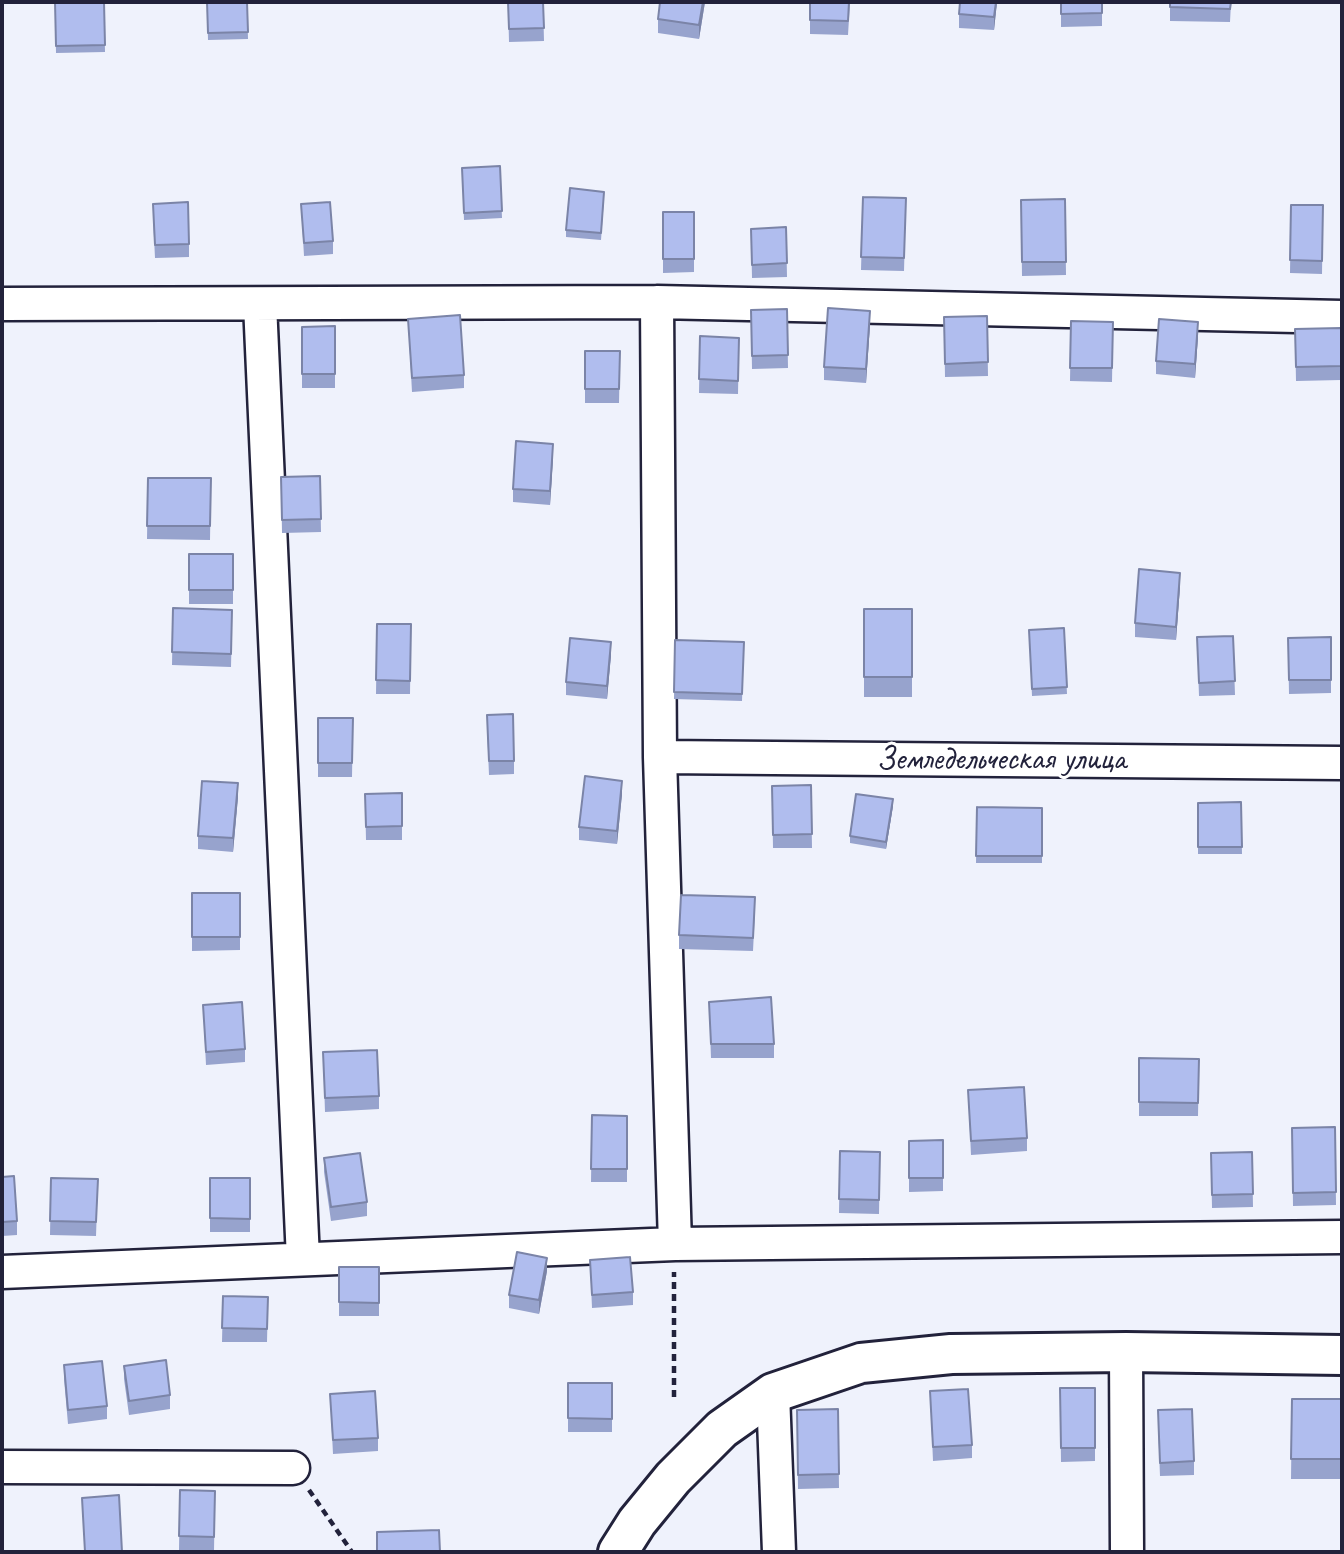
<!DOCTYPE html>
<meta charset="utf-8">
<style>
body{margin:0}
#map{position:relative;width:1344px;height:1554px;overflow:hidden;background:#eff2fc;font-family:Caveat,sans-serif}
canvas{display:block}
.frame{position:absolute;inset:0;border:4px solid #22223b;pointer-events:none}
</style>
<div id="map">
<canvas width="1344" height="1554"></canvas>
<div class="frame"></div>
</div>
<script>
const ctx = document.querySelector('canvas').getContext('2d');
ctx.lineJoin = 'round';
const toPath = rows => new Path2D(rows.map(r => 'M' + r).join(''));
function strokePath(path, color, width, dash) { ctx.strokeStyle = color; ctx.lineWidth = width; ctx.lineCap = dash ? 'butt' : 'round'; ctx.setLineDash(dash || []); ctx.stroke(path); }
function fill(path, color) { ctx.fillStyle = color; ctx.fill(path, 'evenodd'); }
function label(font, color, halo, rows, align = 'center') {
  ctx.font = font + ' Caveat,sans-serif'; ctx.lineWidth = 6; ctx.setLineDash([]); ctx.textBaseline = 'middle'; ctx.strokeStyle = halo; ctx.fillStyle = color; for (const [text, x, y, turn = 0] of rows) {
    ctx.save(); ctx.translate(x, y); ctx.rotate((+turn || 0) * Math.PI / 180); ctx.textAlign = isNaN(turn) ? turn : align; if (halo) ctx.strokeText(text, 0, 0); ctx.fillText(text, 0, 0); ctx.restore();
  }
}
const minor = toPath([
 [657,302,660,757,675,1244],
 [2,304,657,302,1342,317],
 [260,304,303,1259],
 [660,757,1342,763],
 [2,1272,675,1244,1342,1237],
 [1126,1352,1127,1552],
 [773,1393,779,1552],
 [2,1467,293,1468]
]);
const major = toPath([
 [618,1552,637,1522,673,1478,722,1429,773,1393,861,1363,951,1354,1126,1352,1342,1355]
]);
strokePath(minor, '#22223b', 37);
strokePath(major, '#22223b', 44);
strokePath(toPath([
 [674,1397,674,1272],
 [309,1490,352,1552]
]), '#22223b', 4.5, [7, 5]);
strokePath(minor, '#fff', 32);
strokePath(major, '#fff', 38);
fill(toPath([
 [55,2,104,2,105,52,56,53],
 [207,2,247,2,248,39,208,40],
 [508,2,543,2,544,41,509,42],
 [660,2,705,2,699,39,658,33,658,19],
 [810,2,850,2,848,35,810,34],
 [997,2,994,30,959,28,959,14],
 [1061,2,1102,2,1102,26,1061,27],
 [1170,2,1231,2,1230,22,1170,21],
 [500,166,502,218,464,220,462,168],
 [863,197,906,198,904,271,861,270],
 [604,199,601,240,566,237,566,230],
 [1065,199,1066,275,1022,276,1021,200],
 [301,204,333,241,333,254,304,256],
 [1291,205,1323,205,1322,274,1290,273],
 [663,212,694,212,694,272,663,273],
 [153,217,189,244,189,257,155,258],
 [786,227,787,277,752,278,751,229],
 [787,309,788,368,752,369,751,310],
 [987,316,988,376,945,377,944,317],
 [408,319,464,375,464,388,412,392],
 [1071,321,1113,322,1112,382,1070,381],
 [870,324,866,383,824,380,824,367],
 [335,326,335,388,302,388,302,327],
 [1341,328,1341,380,1296,381,1295,329],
 [700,336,739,338,738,394,699,393],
 [1198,336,1195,378,1156,374,1156,361],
 [585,351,620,351,619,403,585,403],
 [553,457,550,505,513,502,513,489],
 [320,476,321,532,282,533,281,477],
 [148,478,211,478,210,540,147,539],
 [189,554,233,554,233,604,189,604],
 [1180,586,1176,640,1135,637,1135,623],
 [173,608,232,624,231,667,172,665],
 [864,609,912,609,912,697,864,697],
 [377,624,411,624,410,694,376,694],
 [1064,628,1067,694,1032,696,1029,630],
 [1233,636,1235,695,1199,696,1197,637],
 [1331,637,1331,693,1289,694,1288,638],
 [675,640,744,642,742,701,674,699],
 [611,655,607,699,566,695,566,682],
 [318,718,353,718,352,777,318,777],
 [487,728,514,761,514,774,489,775],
 [811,785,812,848,773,848,772,786],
 [402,793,402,840,366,840,365,794],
 [622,794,617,844,579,840,579,827],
 [238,797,233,852,198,849,198,836],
 [1241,802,1242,854,1198,854,1198,803],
 [893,806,886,849,850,843,850,836],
 [977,807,1042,808,1042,863,976,863],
 [240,893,240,950,192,951,192,937],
 [755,911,753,951,679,949,679,935],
 [709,1002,774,1044,774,1058,711,1058],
 [203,1005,245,1049,245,1062,206,1065],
 [323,1052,379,1096,379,1109,325,1112],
 [1139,1058,1199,1059,1198,1116,1139,1116],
 [968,1090,1027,1138,1027,1151,971,1155],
 [592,1115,627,1116,627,1182,591,1182],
 [1335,1127,1336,1205,1293,1206,1292,1128],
 [943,1140,943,1191,909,1192,909,1141],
 [840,1151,880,1152,879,1214,839,1213],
 [1252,1152,1253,1207,1212,1208,1211,1153],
 [324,1158,367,1202,367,1216,331,1221,324,1172],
 [2,1177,17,1221,17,1235,2,1236],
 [51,1178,98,1179,96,1236,50,1235],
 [210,1178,250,1178,250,1232,210,1232],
 [590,1260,633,1292,633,1305,592,1308],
 [339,1267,379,1267,379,1316,339,1316],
 [547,1271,539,1314,509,1308,509,1295],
 [223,1296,268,1297,267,1342,222,1342],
 [64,1365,107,1406,107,1419,68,1424,64,1379],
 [124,1366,170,1395,170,1409,129,1415,124,1379],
 [568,1383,612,1383,612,1432,568,1432],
 [1060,1388,1095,1388,1095,1461,1061,1462],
 [930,1391,972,1445,972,1458,933,1461],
 [330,1394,378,1438,378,1451,333,1454],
 [1292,1399,1342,1399,1342,1479,1291,1479],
 [838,1409,839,1488,798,1489,797,1410],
 [1158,1424,1194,1461,1194,1475,1160,1476],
 [180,1490,215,1491,214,1551,179,1550]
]), '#97a3cd');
fill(toPath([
 [703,2,705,2,699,39,699,25],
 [996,2,997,2,994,30,994,17],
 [870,311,870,324,866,383,866,369],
 [1198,322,1198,336,1195,378,1195,364],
 [553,444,553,457,550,505,550,491],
 [1180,573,1180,586,1176,640,1176,627],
 [611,642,611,655,607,699,607,686],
 [622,781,622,794,617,844,617,831],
 [238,783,238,797,233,852,233,838],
 [893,799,893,806,886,849,886,842],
 [547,1258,547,1271,539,1314,539,1300]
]), '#7b84a7');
const building = toPath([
 [55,2,104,2,105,45,56,46,55,2],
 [207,2,247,2,248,32,208,33,207,2],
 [508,2,543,2,544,28,509,29,508,2],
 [660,2,703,2,699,25,658,19,660,2],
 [810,2,849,2,848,21,810,20,810,2],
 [960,2,996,2,994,17,959,14,960,2],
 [1061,2,1102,2,1102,13,1061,14,1061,2],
 [1170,2,1231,2,1230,9,1170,7,1170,2],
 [500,166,502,211,464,213,462,168,500,166],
 [570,188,604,192,601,233,566,230,570,188],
 [863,197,906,198,904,258,861,257,863,197],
 [1065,199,1066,262,1022,262,1021,200,1065,199],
 [188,202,189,244,155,245,153,204,188,202],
 [330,202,333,241,304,243,301,204,330,202],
 [1291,205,1323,205,1322,261,1290,260,1291,205],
 [663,212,694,212,694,259,663,259,663,212],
 [786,227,787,263,752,265,751,229,786,227],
 [828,308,870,311,866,369,824,367,828,308],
 [787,309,788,355,752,356,751,310,787,309],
 [460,315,464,375,412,378,408,319,460,315],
 [987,316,988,362,945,364,944,317,987,316],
 [1159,319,1198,322,1195,364,1156,361,1159,319],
 [1071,321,1113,322,1112,368,1070,368,1071,321],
 [335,326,335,374,302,374,302,327,335,326],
 [1341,328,1341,366,1296,367,1295,329,1341,328],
 [700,336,739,338,738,381,699,379,700,336],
 [585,351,620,351,619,389,585,389,585,351],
 [516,441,553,444,550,491,513,489,516,441],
 [320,476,321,519,282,520,281,477,320,476],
 [148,478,211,478,210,526,147,526,148,478],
 [189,554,233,554,233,590,189,590,189,554],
 [1139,569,1180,573,1176,627,1135,623,1139,569],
 [173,608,232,610,231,654,172,652,173,608],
 [864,609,912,609,912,677,864,677,864,609],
 [377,624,411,624,410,681,376,680,377,624],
 [1064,628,1067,687,1032,689,1029,630,1064,628],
 [1233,636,1235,681,1199,683,1197,637,1233,636],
 [1331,637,1331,680,1289,680,1288,638,1331,637],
 [570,638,611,642,607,686,566,682,570,638],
 [675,640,744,642,742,694,674,692,675,640],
 [513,714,514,761,489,761,487,715,513,714],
 [318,718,353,718,352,763,318,763,318,718],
 [585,776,622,781,617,831,579,827,585,776],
 [202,781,238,783,233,838,198,836,202,781],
 [811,785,812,834,773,835,772,786,811,785],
 [402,793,402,826,366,827,365,794,402,793],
 [856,794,893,799,886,842,850,836,856,794],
 [1241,802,1242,847,1198,847,1198,803,1241,802],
 [977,807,1042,808,1042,856,976,856,977,807],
 [192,893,240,893,240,937,192,937,192,893],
 [681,895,755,897,753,938,679,935,681,895],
 [771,997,774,1044,711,1044,709,1002,771,997],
 [242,1002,245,1049,206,1052,203,1005,242,1002],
 [377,1050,379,1096,325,1098,323,1052,377,1050],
 [1139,1058,1199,1059,1198,1103,1139,1102,1139,1058],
 [1024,1087,1027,1138,971,1141,968,1090,1024,1087],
 [592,1115,627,1116,627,1169,591,1169,592,1115],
 [1335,1127,1336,1192,1293,1193,1292,1128,1335,1127],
 [943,1140,943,1178,909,1178,909,1141,943,1140],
 [840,1151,880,1152,879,1200,839,1199,840,1151],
 [1252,1152,1253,1194,1212,1195,1211,1153,1252,1152],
 [360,1153,367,1202,331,1207,324,1158,360,1153],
 [14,1176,17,1221,2,1222,2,1177,14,1176],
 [51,1178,98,1179,96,1222,50,1221,51,1178],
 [210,1178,250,1178,250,1219,210,1218,210,1178],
 [517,1252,547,1258,539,1300,509,1295,517,1252],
 [630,1257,633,1292,592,1295,590,1260,630,1257],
 [339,1267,379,1267,379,1303,339,1302,339,1267],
 [223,1296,268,1297,267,1329,222,1328,223,1296],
 [166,1360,170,1395,129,1401,124,1366,166,1360],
 [102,1361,107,1406,68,1410,64,1365,102,1361],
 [568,1383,612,1383,612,1419,568,1418,568,1383],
 [1060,1388,1095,1388,1095,1448,1061,1448,1060,1388],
 [968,1389,972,1445,933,1447,930,1391,968,1389],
 [375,1391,378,1438,333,1440,330,1394,375,1391],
 [1292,1399,1342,1399,1342,1459,1291,1459,1292,1399],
 [838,1409,839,1474,798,1475,797,1410,838,1409],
 [1192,1409,1194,1461,1160,1463,1158,1410,1192,1409],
 [180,1490,215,1491,214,1537,179,1536,180,1490],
 [119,1495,122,1552,85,1552,82,1498,119,1495],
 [439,1530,440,1552,377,1552,377,1532,439,1530]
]);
fill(building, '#b0bdee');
strokePath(building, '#7b84a7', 2);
label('33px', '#22223b', '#fff', [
 ["Земледельческая улица",1001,760]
]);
</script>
